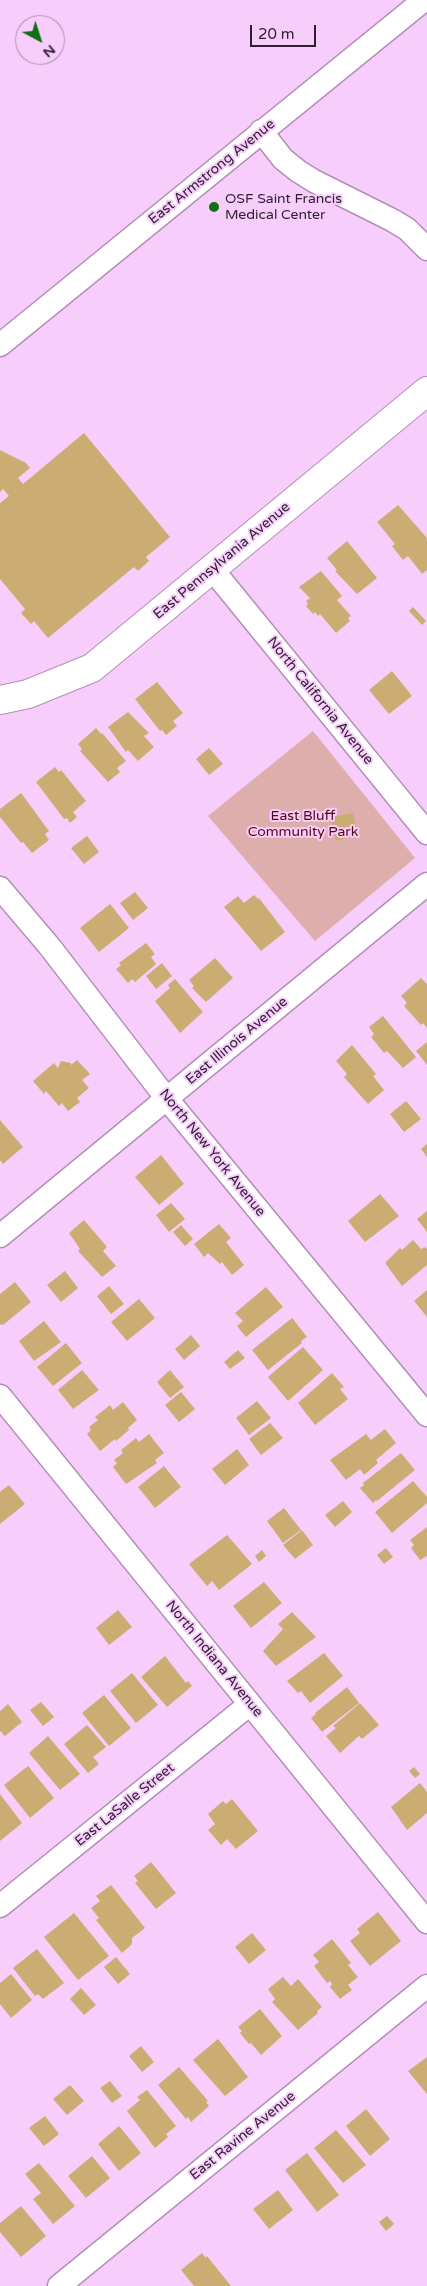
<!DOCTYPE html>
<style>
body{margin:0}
#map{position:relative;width:427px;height:2286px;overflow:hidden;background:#f7cdfb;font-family:"Varela Round",sans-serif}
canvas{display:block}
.north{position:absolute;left:15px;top:15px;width:50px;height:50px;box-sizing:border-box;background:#f7cdfb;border:1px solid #a787aa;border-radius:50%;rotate:140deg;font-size:14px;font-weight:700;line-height:20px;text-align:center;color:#2e1f30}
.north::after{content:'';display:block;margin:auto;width:18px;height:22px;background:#136d17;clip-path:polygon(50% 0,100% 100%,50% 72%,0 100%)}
.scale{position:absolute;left:250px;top:25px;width:66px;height:22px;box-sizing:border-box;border:2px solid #2e1f30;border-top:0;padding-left:6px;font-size:15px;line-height:18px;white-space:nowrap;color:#2e1f30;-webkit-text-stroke:4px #f7cdfb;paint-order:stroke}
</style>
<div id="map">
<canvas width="427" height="2286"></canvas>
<div class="north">N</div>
<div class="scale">20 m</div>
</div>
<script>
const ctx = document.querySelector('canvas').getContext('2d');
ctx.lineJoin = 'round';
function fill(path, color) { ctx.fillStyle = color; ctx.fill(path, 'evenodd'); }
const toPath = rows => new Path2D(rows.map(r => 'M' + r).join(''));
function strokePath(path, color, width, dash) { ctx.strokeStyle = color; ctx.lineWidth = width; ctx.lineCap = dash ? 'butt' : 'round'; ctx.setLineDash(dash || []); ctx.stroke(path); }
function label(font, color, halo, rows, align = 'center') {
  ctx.font = font + ' "Varela Round",sans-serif'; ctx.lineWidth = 4; ctx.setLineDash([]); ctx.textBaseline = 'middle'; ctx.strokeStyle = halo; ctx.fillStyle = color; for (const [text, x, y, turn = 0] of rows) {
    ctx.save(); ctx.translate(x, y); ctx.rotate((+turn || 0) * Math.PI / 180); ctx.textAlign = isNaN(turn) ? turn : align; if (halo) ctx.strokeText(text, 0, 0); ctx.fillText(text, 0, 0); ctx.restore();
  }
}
fill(toPath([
 [313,731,415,858,315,941,208,816]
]), '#ddaeab');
fill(toPath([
 [84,433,170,537,146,557,149,561,138,571,134,567,48,638,34,621,31,624,21,613,25,609,0,579,0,503,9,496,3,489,0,492,0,450,26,463,30,468,18,478,23,484],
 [398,505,427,538,427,570,422,574,408,556,403,560,392,546,395,544,377,522],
 [347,541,377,578,357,594,335,571,337,570,327,558],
 [321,571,342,596,337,600,351,616,348,618,350,621,336,633,320,614,318,616,315,612,313,614,306,606,308,604,306,601,310,598,299,587],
 [413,607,426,621,422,625,409,611],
 [392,671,412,696,389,714,369,690],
 [157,682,183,713,173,721,177,726,166,735,162,730,160,731,135,699],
 [128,712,149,733,144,736,154,747,138,761,128,750,126,752,108,727],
 [96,728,101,734,102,733,126,761,117,768,120,772,108,782,80,751,82,749,78,744],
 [209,748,223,764,209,775,196,759],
 [55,767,59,772,61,770,86,801,73,812,77,817,70,823,67,818,64,819,36,782],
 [21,793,49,831,45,834,49,840,32,853,23,842,21,843,0,817,0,809],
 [353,813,358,836,336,841,331,817],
 [87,836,99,852,84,864,71,848],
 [135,892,148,908,133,920,120,903],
 [254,895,258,899,259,898,285,932,261,951,224,907,238,896,244,903],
 [110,904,129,928,99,952,80,928],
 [146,943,155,954,151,957,156,964,135,982,132,979,128,983,116,969,121,965,119,963],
 [215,958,233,978,206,1002,192,988,194,986,189,980],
 [162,963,172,976,156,989,146,976],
 [421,978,427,984,427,1028,423,1023,421,1025,404,1006,407,1003,401,996],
 [175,979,203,1012,180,1033,155,1001,170,988,168,985],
 [383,1016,416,1057,403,1068,387,1051,384,1053,371,1037,374,1034,369,1027],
 [427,1042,427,1065,416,1051],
 [352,1045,376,1074,373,1076,384,1090,368,1104,344,1077,347,1074,336,1061],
 [77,1060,90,1074,82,1080,89,1088,77,1098,80,1102,68,1111,62,1103,59,1106,46,1091,44,1094,33,1081,54,1063,58,1068,61,1061,71,1063,71,1065],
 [406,1101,421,1119,404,1132,390,1114],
 [0,1120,23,1147,3,1164,0,1160],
 [427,1144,427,1157,421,1149],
 [161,1155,184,1184,159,1205,135,1177],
 [380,1194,399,1216,365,1242,348,1221],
 [171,1203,185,1219,169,1232,156,1215],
 [427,1211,427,1232,417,1219],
 [84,1220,107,1247,103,1251,116,1266,102,1277,78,1251,80,1249,69,1233],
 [219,1224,231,1238,226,1242,244,1265,232,1275,222,1262,220,1264,208,1253,204,1257,194,1244],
 [181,1225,193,1239,185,1246,173,1232],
 [413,1240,421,1249,425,1247,427,1249,427,1265,402,1286,385,1263,400,1248,402,1250],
 [65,1271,78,1288,61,1302,47,1285],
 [15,1282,31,1302,3,1325,2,1324,0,1325,0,1294],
 [109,1286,124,1304,111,1314,97,1296],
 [266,1287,283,1307,246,1337,237,1326,243,1321,235,1313],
 [427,1290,427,1317,414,1301],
 [139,1299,155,1318,127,1341,111,1322],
 [292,1318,307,1337,301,1341,302,1343,268,1370,252,1350],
 [44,1321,61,1342,34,1361,19,1341],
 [191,1335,200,1346,184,1360,175,1349],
 [66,1343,82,1363,53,1386,37,1367],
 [303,1347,323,1370,288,1401,268,1377],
 [238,1350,245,1358,230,1369,224,1362],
 [82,1370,99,1390,73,1409,58,1390],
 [170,1370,184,1387,170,1398,157,1382],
 [332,1373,344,1387,340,1389,348,1399,315,1425,298,1403],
 [181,1392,195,1409,179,1422,165,1405],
 [257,1401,271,1418,249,1435,236,1418],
 [123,1402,137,1420,128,1428,129,1430,116,1441,115,1439,100,1451,87,1434,91,1430,89,1427,98,1420,95,1417,110,1405,113,1410],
 [270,1423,283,1438,261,1455,249,1439],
 [385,1429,396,1443,376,1460,378,1463,364,1475,360,1469,346,1480,330,1460,366,1434,371,1440],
 [149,1434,164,1453,155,1460,157,1463,126,1484,113,1467,117,1463,114,1460,123,1453,121,1450,136,1438,139,1442],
 [237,1449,249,1465,225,1485,212,1469],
 [401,1453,415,1470,377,1501,376,1500,373,1503,360,1488,364,1485,363,1483],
 [164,1466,181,1487,155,1508,138,1487],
 [413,1481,427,1497,427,1503,392,1533,375,1512],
 [9,1485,25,1504,0,1524,0,1492],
 [343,1501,352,1512,335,1527,325,1515],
 [284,1508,301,1530,283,1543,267,1521],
 [427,1527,427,1556,420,1560,411,1548,414,1545,410,1540],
 [302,1530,313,1545,295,1559,283,1545],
 [227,1535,252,1564,219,1590,212,1581,207,1586,189,1564],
 [386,1548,393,1557,384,1564,377,1555],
 [262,1550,266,1556,259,1562,255,1556],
 [264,1582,282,1603,251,1628,233,1606],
 [118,1610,132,1627,109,1645,96,1628],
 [292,1612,316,1637,276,1666,263,1651,283,1629,278,1624],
 [324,1653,343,1676,310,1703,301,1691,298,1693,287,1681],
 [165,1656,186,1683,188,1681,192,1686,167,1707,141,1677],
 [132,1673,158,1705,136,1723,110,1691],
 [347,1687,359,1703,322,1732,311,1718,316,1714,315,1713],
 [104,1695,131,1728,109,1746,82,1713],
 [41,1702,54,1717,43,1726,30,1710],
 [360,1703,379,1725,362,1739,359,1736,340,1753,326,1736,336,1728,333,1726],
 [8,1704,22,1722,5,1736,0,1731,0,1711],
 [87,1725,106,1747,93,1757,99,1764,88,1773,64,1744],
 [48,1736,80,1774,60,1790,29,1753],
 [28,1766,54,1798,30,1818,4,1785],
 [414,1767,420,1774,415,1778,409,1771],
 [420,1783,427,1792,427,1813,407,1830,391,1807],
 [0,1794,22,1823,0,1841],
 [232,1799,258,1831,236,1849,227,1839,221,1845,208,1830,215,1824,208,1814,223,1801,226,1804],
 [151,1862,176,1893,156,1909,135,1883,138,1881,134,1876],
 [111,1885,145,1928,132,1938,132,1944,122,1953,96,1920,99,1918,91,1908,100,1901,96,1896],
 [378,1912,401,1941,370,1966,350,1941,360,1933,357,1929],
 [74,1913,109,1956,78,1980,44,1937],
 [252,1933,266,1950,249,1964,235,1947],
 [332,1939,351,1963,348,1965,358,1977,348,1985,352,1990,340,1999,330,1987,332,1984,330,1981,327,1983,314,1966,319,1962,313,1955],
 [37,1949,64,1983,43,1999,38,1994,35,1996,13,1968],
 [116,1957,130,1974,118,1984,104,1967],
 [11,1974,32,2000,11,2018,0,2004,0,1983],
 [283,1977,291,1986,298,1979,322,2007,317,2011,318,2013,298,2030,272,2002,275,1999,268,1989],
 [81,1988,96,2005,84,2015,70,1999],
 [260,2009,282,2036,261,2055,251,2043,249,2044,240,2033,242,2031,238,2027],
 [218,2039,248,2077,225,2096,193,2060],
 [141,2046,154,2062,142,2072,129,2056],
 [427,2057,427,2094,408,2071],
 [179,2067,208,2101,206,2102,209,2106,191,2122,188,2117,186,2119,158,2085],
 [110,2081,122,2096,112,2103,100,2088],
 [70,2085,84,2101,67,2115,53,2099],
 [147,2090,176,2126,166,2134,168,2137,155,2148,127,2111,140,2100,137,2097],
 [366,2109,390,2139,370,2156,346,2126],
 [45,2116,59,2134,44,2146,29,2128],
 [119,2126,141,2153,119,2171,98,2144],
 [336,2130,366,2165,343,2183,314,2148],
 [307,2153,339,2195,317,2212,285,2170],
 [92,2156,110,2178,86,2198,68,2176],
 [39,2163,75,2206,53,2224,33,2199,41,2193,25,2174],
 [278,2190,293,2210,269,2229,253,2209],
 [21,2206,46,2236,21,2257,0,2232,0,2223],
 [387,2216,394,2224,386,2231,379,2222],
 [202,2253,206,2258,207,2256,231,2286,194,2286,181,2270]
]), '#cbad74');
const minor = toPath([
 [261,131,283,159,298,171,314,181,392,220,407,229,427,249],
 [0,345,424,0],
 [212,569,427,833],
 [0,888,50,947,167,1099,427,1415],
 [0,1236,427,884],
 [0,1396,427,1922],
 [0,1906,250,1704],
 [59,2286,427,1986]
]);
const tertiary = toPath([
 [0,700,28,694,92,668,427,391]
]);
strokePath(minor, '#b48db8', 25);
strokePath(tertiary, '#b48db8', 30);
strokePath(minor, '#fff', 22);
strokePath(tertiary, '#fff', 28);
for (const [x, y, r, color] of [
 [214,207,6,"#136d17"]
]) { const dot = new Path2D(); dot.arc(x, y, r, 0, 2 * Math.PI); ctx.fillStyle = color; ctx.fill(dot); strokePath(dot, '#f7cdfb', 2); }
label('14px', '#2e1f30', '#f7cdfb', [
 ["East Armstrong Avenue",212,172,-39],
 ["East Pennsylvania Avenue",222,561,-40],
 ["North California Avenue",320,701,51],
 ["East Illinois Avenue",237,1041,-40],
 ["North New York Avenue",212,1153,51],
 ["North Indiana Avenue",214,1659,51],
 ["East LaSalle Street",125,1805,-39],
 ["East Ravine Avenue",243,2136,-39]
]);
label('14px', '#2e1f30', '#f7cdfb', [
 ["OSF Saint Francis",225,199],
 ["Medical Center",225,215]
], 'left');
label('14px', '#59070f', '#f7cdfb', [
 ["East Bluff",303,816],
 ["Community Park",303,832]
]);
</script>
